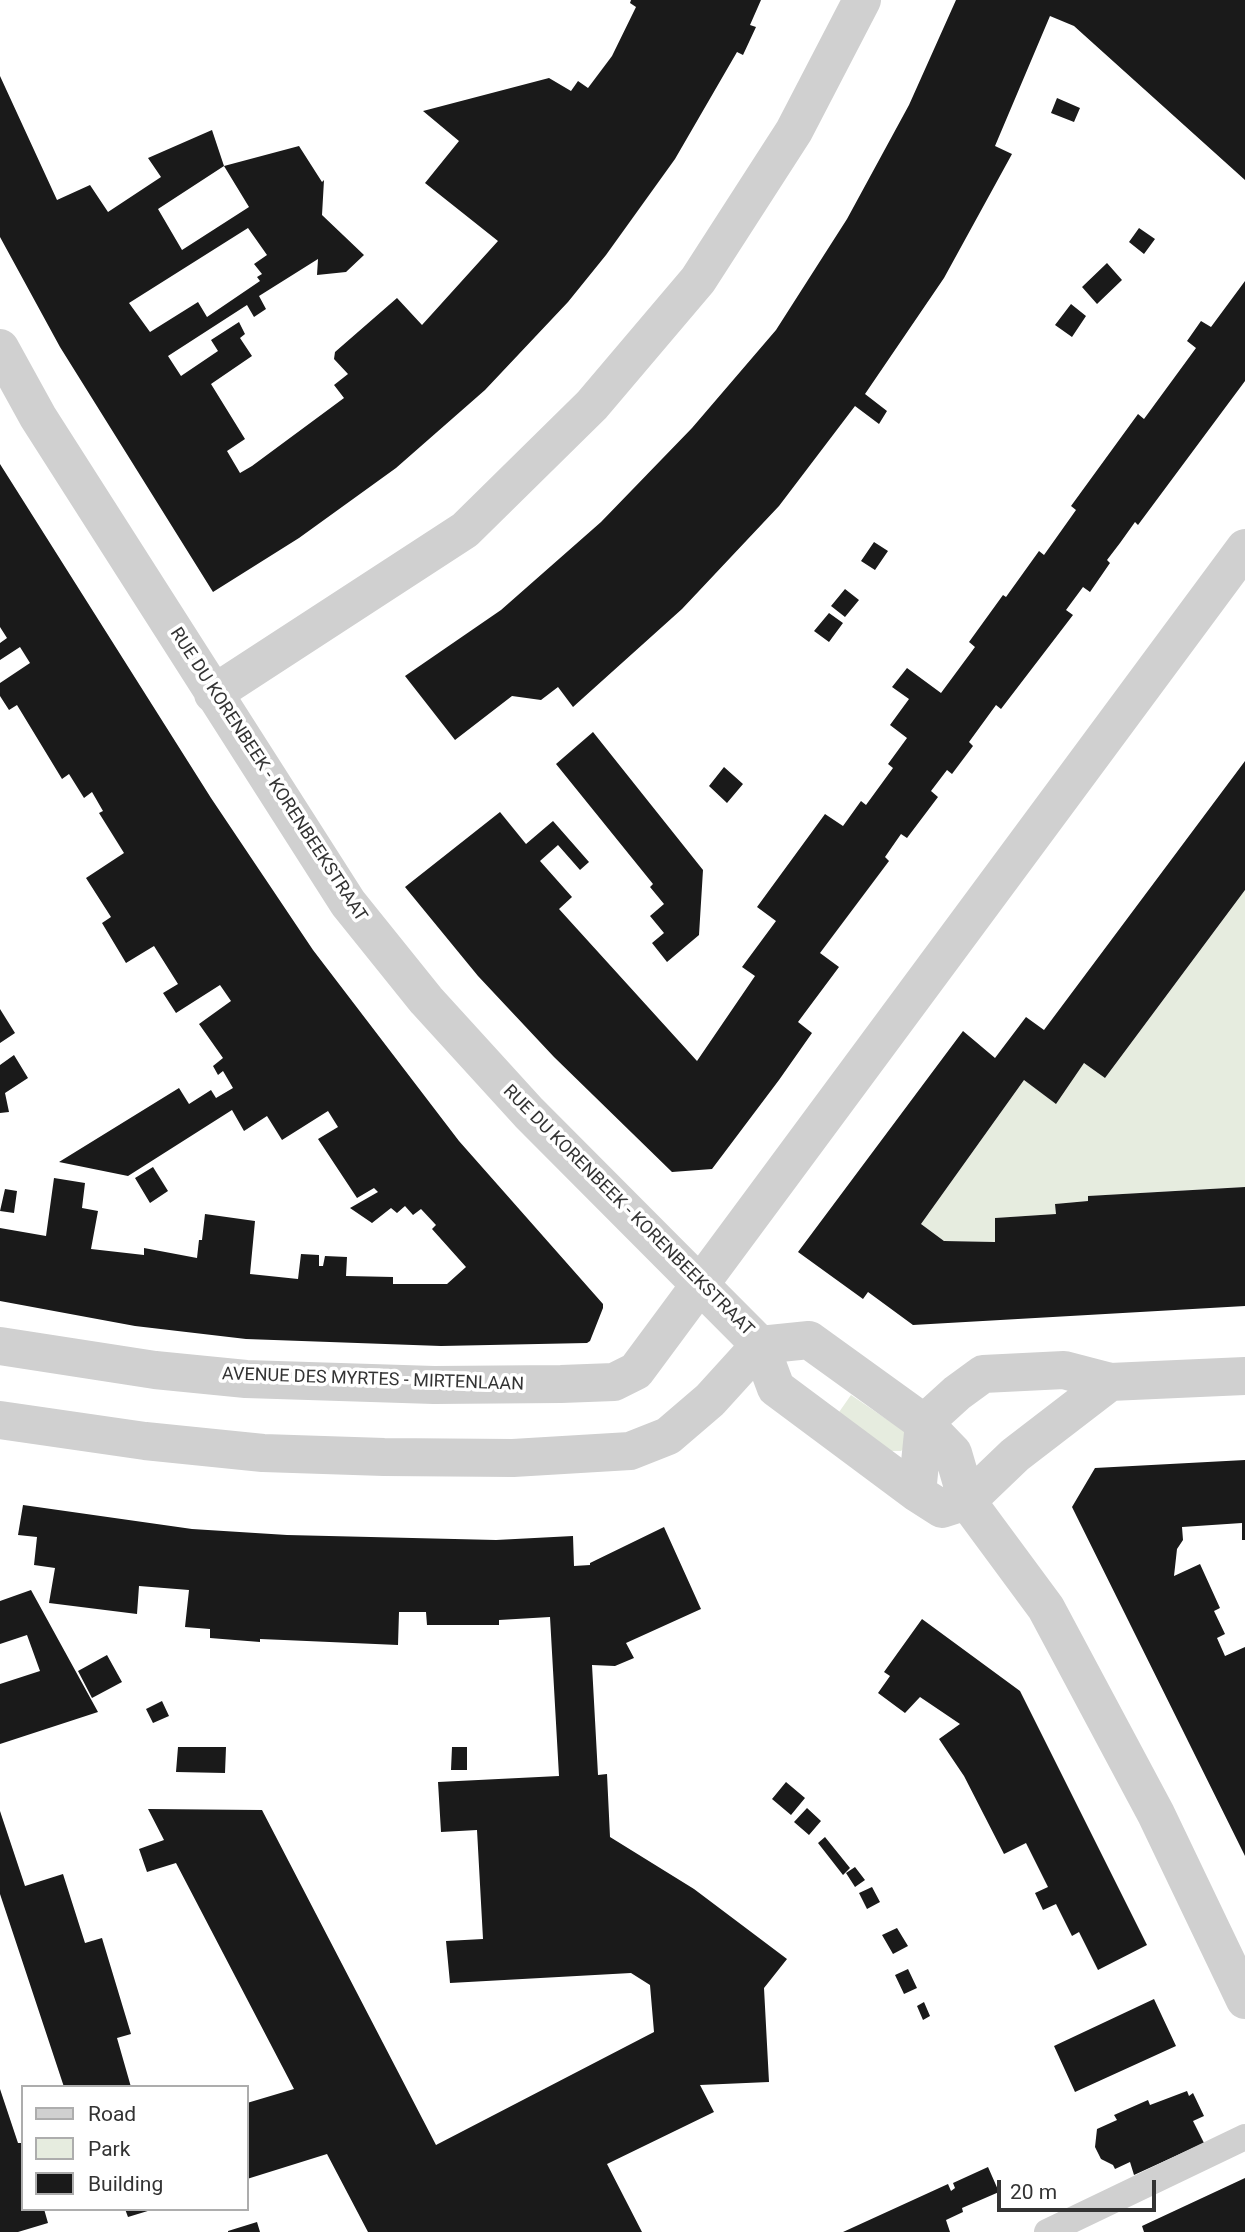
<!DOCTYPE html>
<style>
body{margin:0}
#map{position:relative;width:1245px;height:2232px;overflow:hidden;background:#fff;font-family:Roboto,sans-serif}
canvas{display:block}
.legend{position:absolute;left:21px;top:2085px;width:228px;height:126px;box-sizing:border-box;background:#fff;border:2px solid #adadad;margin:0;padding:9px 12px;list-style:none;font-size:21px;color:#333}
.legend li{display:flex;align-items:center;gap:14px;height:35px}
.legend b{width:35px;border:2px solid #adadad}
.scale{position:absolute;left:997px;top:2180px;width:159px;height:32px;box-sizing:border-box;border:4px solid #333;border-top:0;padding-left:9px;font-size:21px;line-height:24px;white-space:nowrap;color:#333;-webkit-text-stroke:5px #fff;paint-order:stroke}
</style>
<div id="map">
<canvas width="1245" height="2232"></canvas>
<ul class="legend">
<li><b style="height:9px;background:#d0d0d0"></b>Road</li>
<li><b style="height:19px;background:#e6ecdf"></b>Park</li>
<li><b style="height:19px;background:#1a1a1a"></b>Building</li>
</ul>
<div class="scale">20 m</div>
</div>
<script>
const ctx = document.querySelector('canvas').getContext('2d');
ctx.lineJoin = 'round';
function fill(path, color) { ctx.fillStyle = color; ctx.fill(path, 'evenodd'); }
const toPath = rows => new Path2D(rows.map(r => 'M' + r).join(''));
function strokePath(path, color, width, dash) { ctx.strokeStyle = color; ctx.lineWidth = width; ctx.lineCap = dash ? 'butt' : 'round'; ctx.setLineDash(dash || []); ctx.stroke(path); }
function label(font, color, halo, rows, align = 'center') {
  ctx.font = font + ' Roboto,sans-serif'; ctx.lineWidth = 7; ctx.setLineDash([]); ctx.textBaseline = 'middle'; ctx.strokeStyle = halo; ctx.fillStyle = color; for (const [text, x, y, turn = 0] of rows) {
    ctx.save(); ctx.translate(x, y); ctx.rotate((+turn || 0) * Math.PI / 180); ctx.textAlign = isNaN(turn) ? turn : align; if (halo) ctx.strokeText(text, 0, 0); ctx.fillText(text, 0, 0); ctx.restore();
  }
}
fill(toPath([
 [1245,890,1245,1187,1089,1196,1088,1201,1056,1204,1056,1214,995,1218,995,1242,944,1241,921,1224,1024,1080,1055,1103,1084,1063,1105,1078],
 [851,1395,907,1433,907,1445,901,1451,890,1451,837,1415]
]), '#e6ecdf');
fill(toPath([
 [631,0,761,0,750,25,756,27,743,55,737,52,675,159,606,255,568,302,485,390,396,468,299,538,213,592,60,347,0,237,0,76,57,200,90,185,108,212,161,177,148,158,212,130,224,166,158,209,182,250,249,207,224,166,299,146,322,182,324,180,322,215,364,255,346,272,317,275,318,259,259,296,266,309,254,317,247,305,168,356,181,376,218,351,211,340,239,322,245,334,240,338,252,356,211,384,245,439,227,451,240,473,252,466,344,398,334,385,348,374,334,359,335,352,397,298,422,325,498,241,425,183,459,141,423,111,549,78,571,91,578,81,588,88,612,56,636,7,630,3],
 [248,228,267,255,254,264,262,274,257,277,260,281,207,317,198,302,150,332,129,303],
 [956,0,1245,0,1245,180,1074,26,1050,16,995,146,1012,154,944,278,865,394,887,411,879,424,855,406,779,506,682,609,573,707,558,687,541,700,512,696,455,740,405,676,501,610,601,522,692,428,776,330,847,219,909,105],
 [1057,98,1080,108,1074,122,1051,113],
 [1139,228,1155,239,1144,254,1129,242],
 [1107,263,1122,280,1097,304,1082,287],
 [1245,281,1245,381,1138,525,1135,522,1120,543,1107,560,1110,563,1090,592,1083,587,1066,610,1073,615,1001,709,996,705,969,742,973,746,952,774,947,770,931,791,938,797,907,838,901,834,885,857,889,861,820,953,839,967,798,1022,812,1033,779,1080,712,1169,672,1172,554,1057,478,976,405,887,500,812,526,844,553,821,589,862,580,870,558,845,540,861,572,897,559,909,697,1061,755,976,742,967,776,921,757,907,825,814,843,826,861,801,866,805,893,768,888,764,907,738,890,725,909,699,892,687,907,668,941,693,975,647,969,642,1003,595,1006,597,1039,551,1044,555,1076,510,1071,506,1138,414,1144,419,1196,348,1187,341,1201,321,1211,327],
 [1071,304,1086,316,1072,337,1055,325],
 [0,464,211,798,313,950,459,1141,603,1304,603,1308,590,1341,587,1343,441,1346,246,1339,135,1326,0,1301,0,1228,46,1236,54,1178,85,1183,82,1208,98,1211,91,1249,144,1255,144,1248,197,1258,199,1240,202,1240,205,1214,255,1221,250,1274,298,1279,301,1254,319,1255,319,1266,323,1266,325,1256,347,1257,346,1276,393,1277,393,1284,447,1284,466,1267,432,1229,436,1225,421,1209,413,1215,405,1206,397,1213,391,1208,372,1223,350,1208,378,1192,374,1188,357,1198,318,1139,338,1127,328,1111,282,1140,267,1116,244,1131,232,1110,128,1176,59,1162,179,1088,189,1104,211,1090,216,1098,233,1088,223,1071,218,1075,213,1066,223,1058,199,1024,231,1001,220,985,176,1013,163,993,178,984,154,946,126,963,102,923,111,917,86,878,124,853,99,813,103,811,92,792,84,798,69,774,62,779,17,705,9,710,0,696,0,683,30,663,20,647,0,660,0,643,7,638,0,627],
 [874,542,888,551,875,570,861,561],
 [845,589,859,600,845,617,831,606],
 [829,613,843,623,829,642,814,631],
 [593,732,703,870,699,935,667,962,652,943,664,933,650,916,664,904,650,887,653,884,556,764],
 [1245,761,1245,890,1105,1078,1084,1063,1056,1104,1024,1080,921,1224,944,1241,995,1242,995,1218,1056,1214,1055,1204,1088,1201,1088,1196,1245,1187,1245,1306,913,1325,868,1292,863,1299,798,1252,963,1031,995,1058,1026,1017,1044,1030],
 [724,767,743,784,727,803,709,786],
 [0,1009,15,1033,0,1043],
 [14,1055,28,1078,5,1093,9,1112,0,1113,0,1065],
 [153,1167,168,1191,150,1203,135,1178],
 [5,1189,17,1191,14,1213,0,1211],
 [1245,1460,1245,1540,1242,1540,1242,1523,1182,1527,1183,1540,1177,1549,1174,1576,1200,1564,1220,1608,1214,1611,1225,1634,1217,1638,1225,1656,1245,1647,1245,1856,1072,1507,1095,1468],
 [23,1505,192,1529,287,1535,496,1540,573,1536,574,1566,590,1565,590,1563,664,1527,701,1609,626,1643,634,1658,615,1666,592,1665,598,1775,607,1774,610,1837,694,1889,787,1959,764,1988,769,2082,700,2085,714,2112,607,2164,642,2232,368,2232,327,2154,247,2179,247,2103,294,2089,176,1863,147,1872,139,1849,164,1840,148,1809,262,1810,436,2145,654,2032,650,1985,631,1973,450,1983,446,1941,483,1939,477,1830,441,1832,438,1782,559,1776,550,1617,499,1620,499,1625,427,1625,426,1612,399,1612,398,1645,284,1640,260,1639,260,1642,210,1638,210,1629,185,1627,189,1590,139,1586,137,1614,49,1603,55,1568,34,1565,37,1537,18,1535],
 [31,1590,98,1712,0,1744,0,1684,40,1671,27,1635,0,1644,0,1601],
 [922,1619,1020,1691,1147,1945,1098,1970,1079,1932,1072,1936,1056,1904,1043,1910,1035,1893,1048,1887,1026,1843,1004,1854,964,1776,939,1739,960,1724,920,1697,905,1713,878,1693,890,1676,884,1672],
 [107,1655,122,1682,92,1698,78,1671],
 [162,1701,169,1716,153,1723,146,1709],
 [178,1747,226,1747,225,1773,176,1772],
 [452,1747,467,1747,467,1770,451,1770],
 [786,1782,805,1798,791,1815,772,1799],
 [807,1808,821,1821,809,1835,794,1822],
 [0,1811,25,1886,63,1874,85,1943,102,1938,131,2034,117,2038,131,2087,64,2087,0,1894],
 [825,1837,850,1868,843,1875,818,1843],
 [855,1867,865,1880,855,1887,846,1873],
 [872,1887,880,1902,867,1909,859,1893],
 [897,1928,908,1946,893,1954,882,1935],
 [908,1969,917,1988,904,1994,895,1975],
 [1154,1999,1176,2046,1075,2092,1054,2046],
 [924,2002,930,2016,923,2020,917,2006],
 [0,2089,18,2143,23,2143,23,2209,44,2209,48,2223,18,2232,0,2232],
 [1187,2091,1189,2096,1193,2093,1204,2116,1193,2121,1204,2143,1134,2175,1130,2162,1115,2169,1113,2165,1101,2159,1095,2147,1097,2129,1117,2120,1114,2115,1148,2100,1150,2105],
 [988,2167,999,2192,962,2208,963,2212,946,2220,950,2232,843,2232,948,2184,951,2191,955,2188,953,2183],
 [1245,2178,1245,2232,1144,2232,1142,2226],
 [125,2209,151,2209,151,2210,128,2217],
 [257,2222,260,2232,228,2232,228,2231]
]), '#1a1a1a');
strokePath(toPath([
 [1047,2232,1245,2137]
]), '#d0d0d0', 26);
strokePath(toPath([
 [0,348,38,417,348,903,426,1000,529,1113,760,1345,776,1388,917,1493,942,1509,967,1501,1015,1455,1110,1382],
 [213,694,465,530,592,405,698,280,794,131,862,0],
 [760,1345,809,1340,924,1423,953,1453,967,1501,1046,1608,1156,1814,1245,2000],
 [0,1346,155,1370,246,1379,434,1385,561,1384,614,1382,636,1371,1245,548],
 [0,1420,145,1441,263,1453,384,1457,513,1458,630,1451,668,1436,710,1400,760,1345],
 [917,1493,924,1423,957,1393,983,1374,1064,1370,1110,1382,1245,1376]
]), '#d0d0d0', 38);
label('18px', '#333', '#fff', [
 ["RUE DU KORENBEEK - KORENBEEKSTRAAT",268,775,57],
 ["RUE DU KORENBEEK - KORENBEEKSTRAAT",628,1211,45],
 ["AVENUE DES MYRTES - MIRTENLAAN",373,1380,2]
]);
</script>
